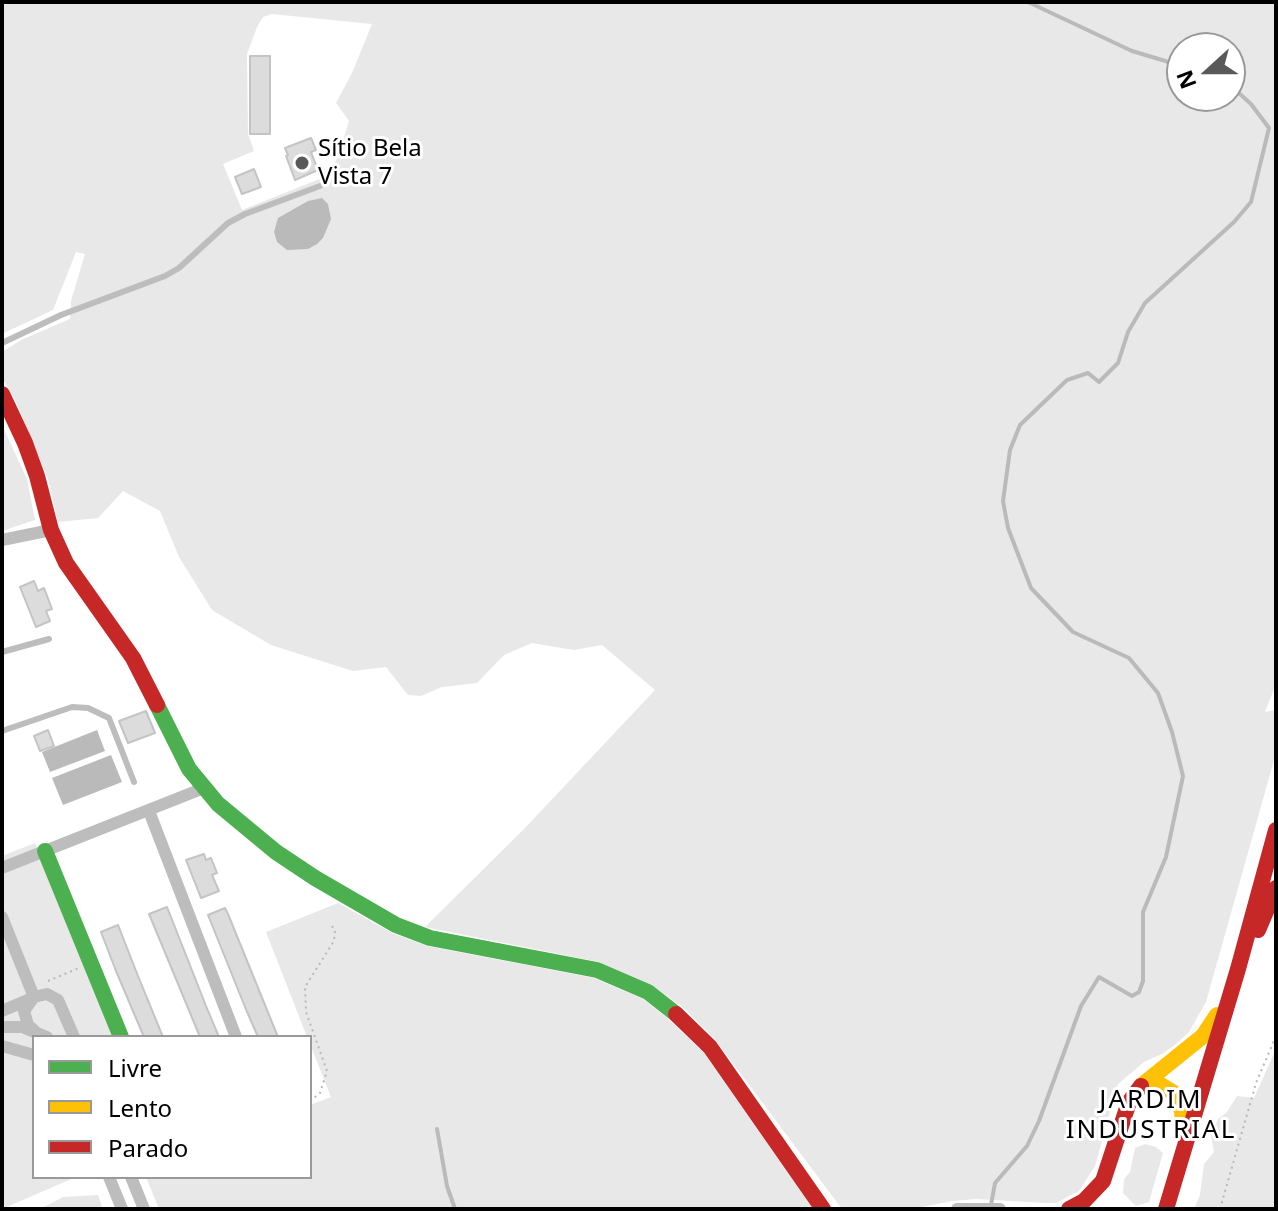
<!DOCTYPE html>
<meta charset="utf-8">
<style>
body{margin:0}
#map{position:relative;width:1278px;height:1211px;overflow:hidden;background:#fff;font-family:"Noto Sans",sans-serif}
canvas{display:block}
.frame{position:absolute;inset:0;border:4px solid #000;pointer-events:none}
.legend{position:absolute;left:32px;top:1035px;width:280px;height:144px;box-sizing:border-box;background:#fff;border:2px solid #999;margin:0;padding:10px 14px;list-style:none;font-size:24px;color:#000}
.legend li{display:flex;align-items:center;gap:16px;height:40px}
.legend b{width:40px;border:2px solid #999}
.north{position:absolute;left:1166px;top:32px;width:80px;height:80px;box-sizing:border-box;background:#fff;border:2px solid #999;border-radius:50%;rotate:249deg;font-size:22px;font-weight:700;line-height:32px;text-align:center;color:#000}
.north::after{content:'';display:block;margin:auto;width:28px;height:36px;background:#595959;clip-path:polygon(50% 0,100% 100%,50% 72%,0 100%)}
</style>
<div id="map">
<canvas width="1278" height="1211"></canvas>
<div class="frame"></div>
<ul class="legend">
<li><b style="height:10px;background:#4caf50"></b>Livre</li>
<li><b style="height:10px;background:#ffc107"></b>Lento</li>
<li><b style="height:10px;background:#c62828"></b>Parado</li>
</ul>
<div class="north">N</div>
</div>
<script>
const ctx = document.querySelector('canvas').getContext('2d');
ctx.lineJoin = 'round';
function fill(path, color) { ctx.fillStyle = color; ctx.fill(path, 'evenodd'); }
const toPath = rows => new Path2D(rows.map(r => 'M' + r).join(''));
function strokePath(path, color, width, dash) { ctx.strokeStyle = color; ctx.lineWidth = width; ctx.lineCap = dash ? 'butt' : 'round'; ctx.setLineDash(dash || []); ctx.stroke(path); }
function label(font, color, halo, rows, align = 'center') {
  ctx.font = font + ' "Noto Sans",sans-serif'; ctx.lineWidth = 6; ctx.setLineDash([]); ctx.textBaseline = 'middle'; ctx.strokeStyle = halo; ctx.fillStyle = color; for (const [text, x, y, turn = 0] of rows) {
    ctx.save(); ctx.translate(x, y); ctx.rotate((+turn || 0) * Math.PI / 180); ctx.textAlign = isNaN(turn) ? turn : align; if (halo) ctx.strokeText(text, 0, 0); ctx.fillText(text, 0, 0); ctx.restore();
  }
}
fill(toPath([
 [2,2,1276,2,1276,684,1265,712,1276,710,1276,753,1206,1002,1189,1032,1176,1044,1162,1054,1144,1062,1118,1084,1095,1166,1079,1191,1056,1203,1046,1203,976,1199,952,1201,912,1209,842,1209,714,1038,685,1009,652,985,599,962,425,927,524,829,655,690,602,645,574,650,532,643,504,655,477,683,442,687,421,696,408,695,386,667,353,671,271,645,212,610,179,557,160,511,123,491,98,518,58,522,48,479,14,397,2,378,2,352,21,340,70,319,71,301,85,254,76,252,53,310,2,334],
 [272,14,372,24,352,73,336,103,349,121,338,157,330,172,322,178,242,210,223,164,254,151,248,134,247,54,257,27,263,17],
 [1182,48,1230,48,1230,96,1182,96],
 [2,425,27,479,35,520,2,531],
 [35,843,114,1037,34,1037,34,1177,76,1177,2,1209,2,856],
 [338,903,392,933,427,946,594,978,643,999,666,1017,704,1053,813,1209,159,1209,146,1177,310,1177,310,1105,331,1097,310,1044,310,1037,307,1037,266,932],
 [1276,1049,1276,1209,1194,1209,1200,1195,1204,1164,1214,1152,1211,1136,1218,1119,1227,1112,1237,1096,1254,1098],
 [1145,1144,1156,1147,1163,1153,1149,1202,1136,1206,1123,1193,1124,1179,1130,1172,1135,1148],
 [98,1195,103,1209,40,1209,63,1197]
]), '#e8e8e8');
fill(toPath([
 [322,198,328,204,331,219,323,238,317,244,308,249,287,250,277,242,274,232,278,218,308,201],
 [97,730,105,751,50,772,42,752],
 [111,755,122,782,63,805,52,778]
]), '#bababa');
strokePath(toPath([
 [1028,2,1132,51,1182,66],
 [437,1129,447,1186,455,1209],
 [991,1205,995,1183,1027,1146,1039,1121,1081,1006,1099,977,1132,996,1139,992,1143,981,1143,912,1166,857,1183,776,1172,732,1158,693,1129,658,1073,632,1031,588,1008,528,1003,501,1010,450,1020,425,1067,380,1088,373,1099,382,1118,363,1128,332,1145,303,1234,222,1251,202,1269,128,1251,104,1230,85]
]), '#bababa', 4);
const building = toPath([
 [250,56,270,56,270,134,250,134,250,56],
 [311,138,316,150,311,152,318,170,295,180,286,156,288,155,285,148,311,138],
 [254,169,261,187,242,194,235,177,254,169],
 [34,581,38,591,44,588,52,609,46,611,50,621,36,627,20,587,34,581],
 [146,711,155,733,128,743,119,721,146,711],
 [48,730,54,746,40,751,34,736,48,730],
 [204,854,206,860,211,858,217,873,212,875,219,891,201,898,186,860,204,854],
 [167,907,206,1006,219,1037,200,1037,164,950,149,914,167,907],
 [225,908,228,914,278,1037,258,1037,245,1007,208,915,225,908],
 [118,925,138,976,163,1037,144,1037,116,971,101,932,118,925]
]);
fill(building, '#dcdcdc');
strokePath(building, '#c4c4c4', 2);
strokePath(toPath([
 [48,981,79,968],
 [310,1101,320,1093,327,1071,306,1012,305,987,334,941,335,930,331,925],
 [1220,1209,1256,1083,1276,1036]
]), '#b8b8b8', 2, [2, 4]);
strokePath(toPath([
 [2,343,61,315,165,276,179,268,228,223,245,214,320,186],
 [2,652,49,639],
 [2,731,72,707,88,708,109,718,134,782]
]), '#bdbdbd', 6);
strokePath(toPath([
 [2,540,51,530],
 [149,811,236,1037],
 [2,868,204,788],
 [2,917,34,997],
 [34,997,47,994,58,1000,74,1037],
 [34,997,24,1011,28,1025,34,1030],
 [2,1011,30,999],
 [2,1027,22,1027,47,1037],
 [2,1046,34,1055],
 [109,1177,122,1209],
 [131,1177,144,1209],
 [957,1209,1000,1209]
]), '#bdbdbd', 12);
strokePath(toPath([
 [157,705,189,769,218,804,276,852,315,878,396,925,430,938,597,970,648,992,676,1014],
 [45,851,121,1037]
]), '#4caf50', 16);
strokePath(toPath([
 [1141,1086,1203,1036,1217,1015],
 [1141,1086,1161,1085,1174,1093,1182,1111,1184,1134]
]), '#ffc107', 16);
strokePath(toPath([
 [2,394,25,443,37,476,51,530,66,563,133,658,157,705],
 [1258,930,1276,888],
 [676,1014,710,1047,823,1209],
 [1069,1209,1084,1201,1103,1181,1129,1102,1141,1086],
 [1166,1209,1238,969,1276,830]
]), '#c62828', 16);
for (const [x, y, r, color] of [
 [302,163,8,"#595959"]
]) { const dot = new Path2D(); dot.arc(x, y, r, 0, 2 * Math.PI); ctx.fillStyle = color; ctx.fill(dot); strokePath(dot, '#fff', 3); }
label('24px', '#000', '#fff', [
 ["Sítio Bela",318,149],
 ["Vista 7",318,177]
], 'left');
ctx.letterSpacing = '2px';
label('26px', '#000', '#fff', [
 ["JARDIM",1151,1101],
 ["INDUSTRIAL",1151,1131]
]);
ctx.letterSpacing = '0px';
</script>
